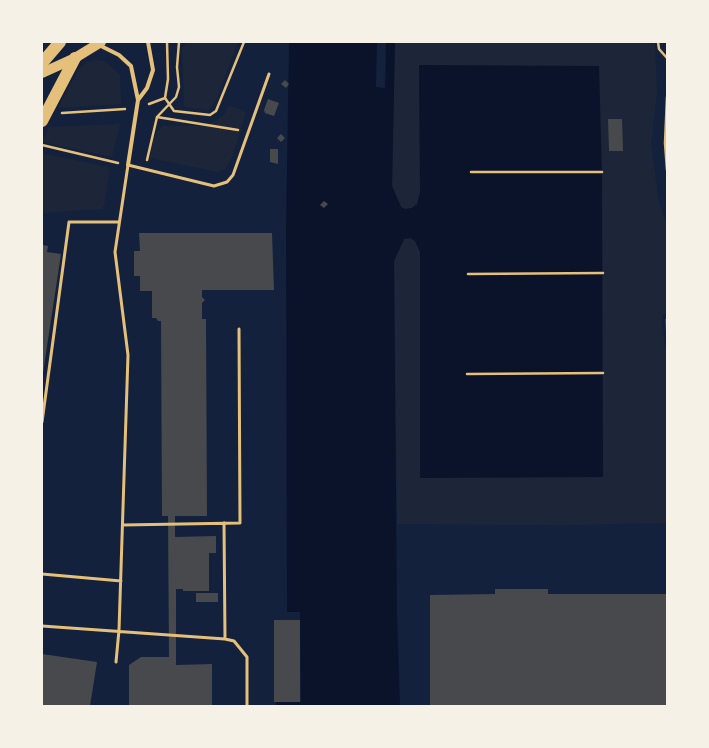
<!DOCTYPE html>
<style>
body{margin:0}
#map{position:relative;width:709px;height:748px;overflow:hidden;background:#14213d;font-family:"Varela Round",sans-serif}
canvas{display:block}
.frame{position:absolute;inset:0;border:43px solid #f6f1e7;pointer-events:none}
</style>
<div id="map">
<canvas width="709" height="748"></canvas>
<div class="frame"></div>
</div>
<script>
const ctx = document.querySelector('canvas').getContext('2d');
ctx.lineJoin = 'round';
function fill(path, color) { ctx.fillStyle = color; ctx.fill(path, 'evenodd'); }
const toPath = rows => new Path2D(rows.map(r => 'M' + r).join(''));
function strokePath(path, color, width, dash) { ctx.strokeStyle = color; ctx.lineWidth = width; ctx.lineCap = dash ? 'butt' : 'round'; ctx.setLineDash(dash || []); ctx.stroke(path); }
fill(toPath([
 [186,42,238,42,216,101,208,110,184,107,182,49],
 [395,42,655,42,657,92,651,144,659,202,667,226,667,315,662,314,663,333,667,357,667,523,566,525,397,524,394,261,404,239,410,238,415,241,420,252,420,478,420,193,417,204,412,208,405,209,401,207,392,186],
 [97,60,106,62,120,75,121,104,58,108,78,70,87,62],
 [229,105,246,112,232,158,225,169,218,172,150,158,154,137,162,126,199,126,213,122,223,116],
 [116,124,120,124,112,157,42,142,49,127],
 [42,153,108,167,110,169,104,206,102,209,42,213]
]), '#1d2539');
fill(toPath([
 [289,42,395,42,392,186,401,207,405,209,412,208,417,204,420,193,419,65,599,66,602,172,603,477,420,478,420,252,415,241,410,238,404,239,394,261,397,612,400,706,276,706,276,702,301,702,300,612,287,612,286,227]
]), '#0b132b');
fill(toPath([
 [377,42,386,42,385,88,376,87]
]), '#14213d');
fill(toPath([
 [285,80,289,84,286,88,281,84],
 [268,99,279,103,274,116,265,113,264,110],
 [608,119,622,119,623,151,609,151],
 [281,134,285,138,281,142,277,138],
 [270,149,278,149,278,164,270,162],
 [324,201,328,204,324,208,320,205],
 [139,233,272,233,274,290,202,290,202,297,205,300,202,303,202,319,206,319,207,516,175,516,175,537,216,536,216,553,209,553,209,591,183,591,183,589,176,589,176,665,212,664,212,706,129,706,129,665,141,657,169,657,168,516,162,516,161,321,158,321,156,318,152,318,152,291,140,291,140,276,134,276,134,251,140,251],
 [42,245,48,246,47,252,61,254,43,373],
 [665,319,667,319,667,333,666,333],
 [495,589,548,589,548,594,667,594,667,706,430,706,430,595,495,594],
 [196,593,218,593,218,602,196,602],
 [274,620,300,620,300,702,274,702],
 [42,654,97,662,90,706,42,706]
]), '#48494c');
strokePath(toPath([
 [658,42,659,49,667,58],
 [667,97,665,143,667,170],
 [165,98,174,111,210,115,216,111,244,42],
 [149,104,165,98,168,79,167,42],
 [62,113,125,109],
 [157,117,238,130],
 [42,145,118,163],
 [147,160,157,117,176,97,179,87,177,67,179,42],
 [471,172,602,172],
 [468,274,603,273],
 [467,374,603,373]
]), '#e5c07b', 2.5);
strokePath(toPath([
 [42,422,69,222,119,222],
 [224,523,225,639],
 [123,525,240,523,239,329],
 [42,574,121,581],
 [42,626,225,639,234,641,247,657,247,706],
 [116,662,119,630,128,355,115,252,128,165,214,186,227,182,233,175,269,74]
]), '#e5c07b', 3);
strokePath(toPath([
 [99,45,119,55,131,66,138,100,128,165],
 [138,100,147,88,153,70,148,42]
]), '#e5c07b', 4);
strokePath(toPath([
 [42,73,75,58,101,42]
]), '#e5c07b', 10);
strokePath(toPath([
 [42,63,60,42],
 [42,121,75,58]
]), '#e5c07b', 12);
</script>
